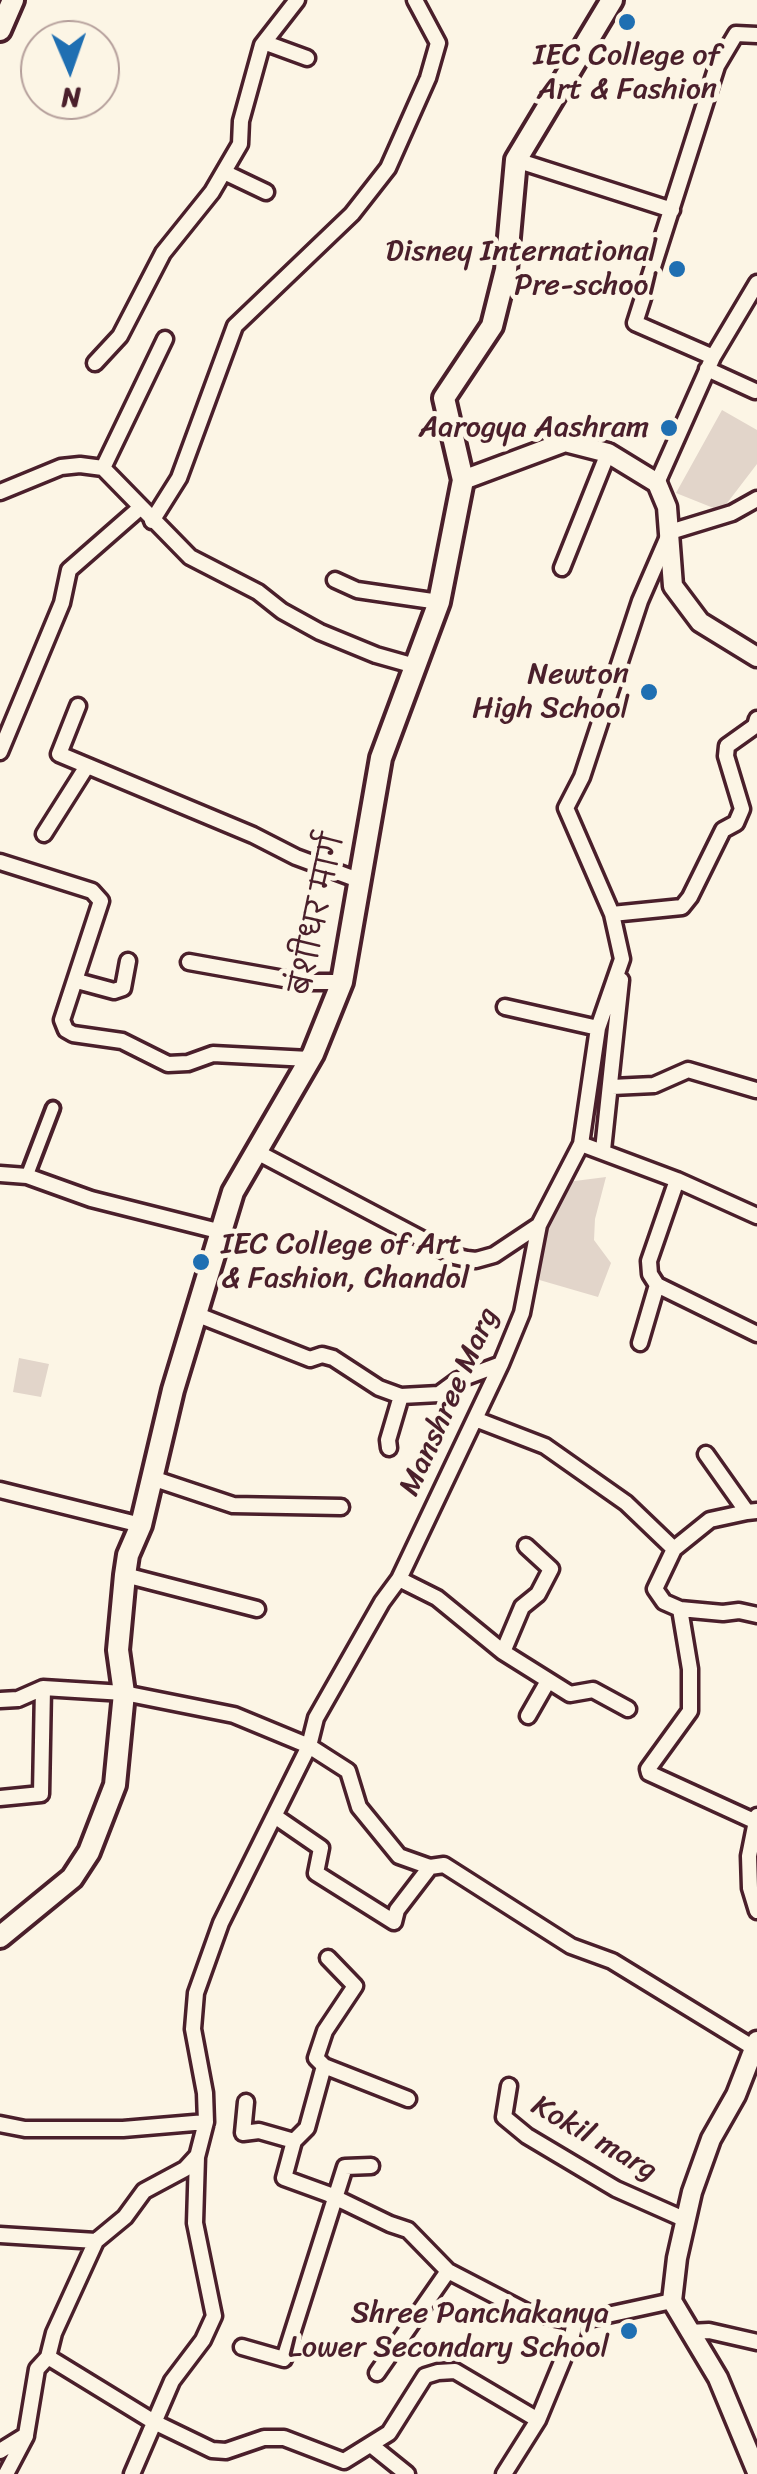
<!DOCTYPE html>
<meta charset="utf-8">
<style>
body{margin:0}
#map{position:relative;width:757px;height:2474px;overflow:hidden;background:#fcf5e5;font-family:Sriracha,sans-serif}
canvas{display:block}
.north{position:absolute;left:20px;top:20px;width:100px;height:100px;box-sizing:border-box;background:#fcf5e5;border:2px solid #b59f9b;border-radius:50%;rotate:178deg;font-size:28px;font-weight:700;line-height:40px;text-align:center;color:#4a1f2b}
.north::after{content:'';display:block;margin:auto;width:35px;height:45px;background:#1f6fb2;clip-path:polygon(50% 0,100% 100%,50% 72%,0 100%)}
</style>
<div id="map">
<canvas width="757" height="2474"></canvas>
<div class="north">N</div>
</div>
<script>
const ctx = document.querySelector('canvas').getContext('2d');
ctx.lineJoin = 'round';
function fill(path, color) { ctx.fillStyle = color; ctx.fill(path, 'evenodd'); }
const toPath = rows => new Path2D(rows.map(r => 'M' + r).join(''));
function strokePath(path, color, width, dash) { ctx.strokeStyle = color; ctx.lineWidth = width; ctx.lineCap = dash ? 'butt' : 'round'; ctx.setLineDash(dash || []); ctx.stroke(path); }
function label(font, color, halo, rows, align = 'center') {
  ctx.font = font + ' Sriracha,"Playpen Sans Deva",sans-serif'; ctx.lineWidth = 10; ctx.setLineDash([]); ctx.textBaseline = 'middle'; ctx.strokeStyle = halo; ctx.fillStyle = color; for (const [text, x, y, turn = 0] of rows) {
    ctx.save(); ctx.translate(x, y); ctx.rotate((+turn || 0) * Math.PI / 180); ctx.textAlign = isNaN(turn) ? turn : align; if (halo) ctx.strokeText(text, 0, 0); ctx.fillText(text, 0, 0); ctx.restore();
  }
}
fill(toPath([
 [722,410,757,430,757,464,721,511,676,493],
 [606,1177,595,1219,594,1240,611,1263,598,1297,536,1279,542,1239,567,1182],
 [19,1358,49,1364,41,1397,13,1392]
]), '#e2d5ca');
const pedestrian = toPath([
 [27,1176,53,1108]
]);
const minor = toPath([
 [266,43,307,58],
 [516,160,672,210],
 [224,172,266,192],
 [713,357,757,283],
 [95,363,120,336,163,253,212,192,240,144,241,121,262,45,297,0],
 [707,369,755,391],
 [103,468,165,339],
 [657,483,713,357,635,323,717,66,736,34,757,35],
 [0,492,61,467,80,465,103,468,190,557,258,592,282,611,320,632,376,655,415,666],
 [152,521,179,478,235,326,352,214,388,168,428,78,438,43,415,0],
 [562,568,608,453],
 [335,580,357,590,439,602],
 [78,706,59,754,253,835,296,857,361,881],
 [0,752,62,603,69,570,141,507],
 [44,834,87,766],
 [0,862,92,891,101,901,62,1020,66,1030,73,1034,122,1041,168,1064,188,1063,213,1054,309,1059],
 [612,914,682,907,690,897,723,830,736,823,742,809,726,756,727,746,755,726,757,719],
 [189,962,301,982,342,982],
 [77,981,114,991,123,988,128,961],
 [505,1007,598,1028],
 [612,1087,654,1085,688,1070,756,1090],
 [581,1144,677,1180,757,1216],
 [603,1150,621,980],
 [255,1151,454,1256,467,1259,476,1260,494,1255,539,1225],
 [0,1174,27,1176,91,1199,222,1232],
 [677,1180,649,1261,650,1274,657,1285,757,1334],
 [198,1315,310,1359,322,1355,333,1358,379,1388,401,1396,439,1394,458,1380,501,1364],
 [640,1343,657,1285],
 [475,1419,545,1446,626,1503,674,1549],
 [389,1448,388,1440,401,1396],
 [706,1454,747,1512,757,1511],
 [152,1478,233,1505,341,1507],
 [0,1490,141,1525],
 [747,1512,710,1520,674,1549,655,1589,664,1602,680,1609,723,1613,739,1611,757,1615],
 [125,1575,257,1609],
 [399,1579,437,1598,503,1652,570,1694,593,1690,628,1709],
 [680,1609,690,1669,690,1711,648,1769,649,1773,754,1821],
 [503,1652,522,1607,538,1594,551,1569,526,1546],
 [0,1700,18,1699,43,1688,124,1693,234,1715,309,1746,348,1771,359,1807,399,1856,430,1867,444,1865,571,1946,612,1961,754,2048],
 [528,1716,548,1681],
 [0,1798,41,1794,43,1688],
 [757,1816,749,1856,750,1888,757,1911],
 [276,1817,321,1848,316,1873,394,1922,397,1910,430,1867],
 [328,1958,355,1986,325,2031,316,2058,324,2066,307,2128,294,2141,284,2178,328,2194,390,2224,408,2230,448,2271,527,2312,575,2322],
 [324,2066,408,2099],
 [509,2086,504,2117,527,2136,616,2189,686,2220],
 [246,2102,243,2133,259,2131,294,2141],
 [0,2124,25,2129,123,2129,206,2122],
 [0,2235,96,2241],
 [689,2332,709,2331,757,2342],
 [242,2347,284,2359,345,2167,371,2166],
 [48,2357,54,2333,96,2241,125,2217,144,2191,185,2169,196,2157],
 [377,2373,448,2271],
 [371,2445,407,2474],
 [0,2451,26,2435,37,2369,48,2357,154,2422,212,2450,226,2451,264,2438,284,2438,344,2461,389,2433,425,2376,438,2372,455,2371,538,2420,571,2340,575,2322,672,2301],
 [6,2474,26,2436],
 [132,2474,172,2381,203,2340,214,2316,195,2223,197,2157,206,2122,205,2093,193,2029,196,1993,221,1923,309,1746,316,1718,382,1602,399,1579,501,1364,522,1313,539,1225,581,1144,598,1028,622,959,612,914,566,808,582,777,640,601,670,532,732,513,757,499],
 [504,2474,538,2420]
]);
const tertiary = toPath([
 [463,480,565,442,608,453,657,483,667,507,673,586,700,622,757,657],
 [757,2041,736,2095,711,2139,692,2192,677,2258,672,2301,718,2378,757,2472]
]);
const secondary = toPath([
 [0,30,13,0],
 [0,1937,72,1878,89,1852,115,1785,124,1693,118,1650,125,1575,128,1555,141,1525,173,1390,233,1192,313,1054,342,982,381,758,439,602,463,480,444,398,492,326,506,270,516,160,612,0]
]);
strokePath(pedestrian, '#4a1f2b', 19);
strokePath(minor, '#4a1f2b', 21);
strokePath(tertiary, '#4a1f2b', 25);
strokePath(secondary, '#4a1f2b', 28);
strokePath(pedestrian, '#fcf5e5', 11);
strokePath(minor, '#fcf5e5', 14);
strokePath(tertiary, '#fcf5e5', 18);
strokePath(secondary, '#fcf5e5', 20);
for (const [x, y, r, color] of [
 [627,22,10,"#1f6fb2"],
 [677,269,10,"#1f6fb2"],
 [669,428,10,"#1f6fb2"],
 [649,692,10,"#1f6fb2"],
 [201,1262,10,"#1f6fb2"],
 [629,2331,10,"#1f6fb2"]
]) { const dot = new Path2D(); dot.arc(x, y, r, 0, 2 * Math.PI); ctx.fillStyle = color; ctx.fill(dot); strokePath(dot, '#fcf5e5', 4); }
label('30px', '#4a1f2b', '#fcf5e5', [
 ["IEC College of",627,56,"center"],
 ["Art & Fashion",627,90,"center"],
 ["Disney International",657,252],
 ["Pre-school",657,286],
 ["Aarogya Aashram",649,428],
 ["Newton",629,675],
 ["High School",629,709],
 ["IEC College of Art",221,1245,"left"],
 ["& Fashion, Chandol",221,1279,"left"],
 ["Shree Panchakanya",609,2314],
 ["Lower Secondary School",609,2348]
], 'right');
label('30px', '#4a1f2b', '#fcf5e5', [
 ["बंशीधर मार्ग",319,915,-78],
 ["Manshree Marg",450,1402,-66],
 ["Kokil marg",594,2139,30]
]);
</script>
